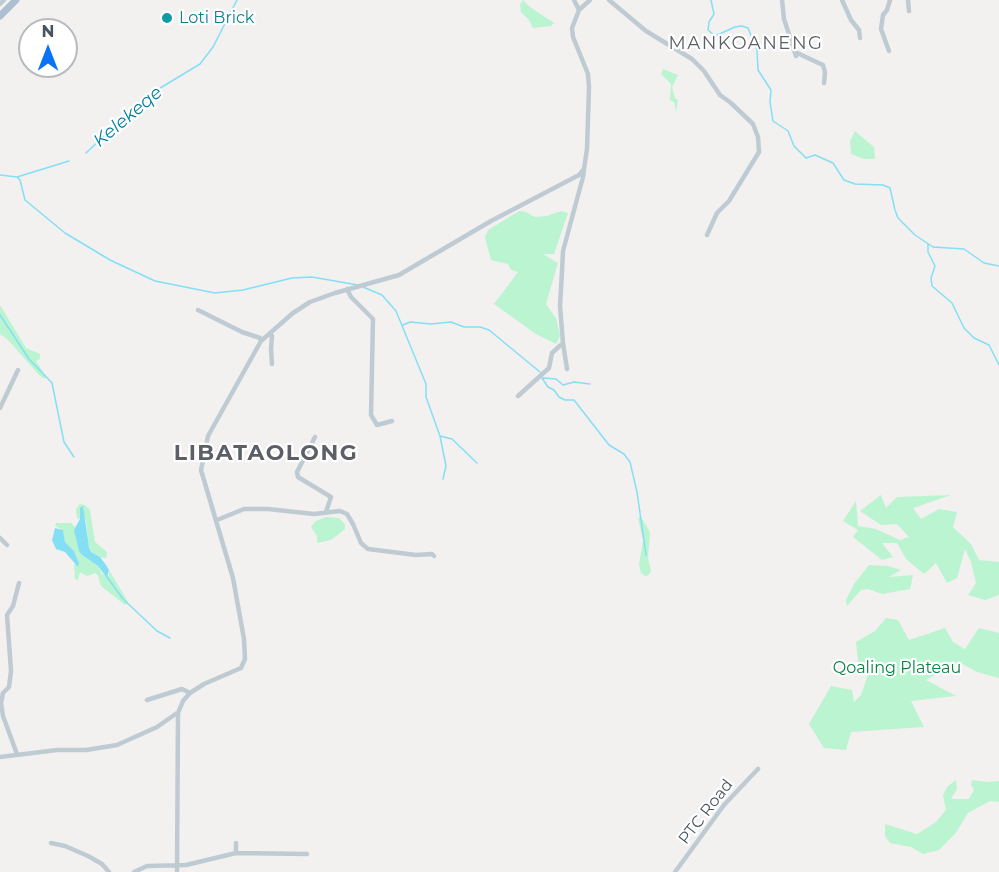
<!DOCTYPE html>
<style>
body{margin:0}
#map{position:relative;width:999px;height:872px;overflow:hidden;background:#f3f0f0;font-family:Montserrat,sans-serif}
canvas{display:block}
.north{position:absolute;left:18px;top:18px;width:60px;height:60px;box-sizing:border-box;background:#fff;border:2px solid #b5bbbf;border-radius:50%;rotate:0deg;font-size:16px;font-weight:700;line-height:24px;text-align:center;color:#465460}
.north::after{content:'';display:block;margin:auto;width:21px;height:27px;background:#0874f5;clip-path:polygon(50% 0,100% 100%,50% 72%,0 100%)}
</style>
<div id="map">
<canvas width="999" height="872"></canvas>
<div class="north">N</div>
</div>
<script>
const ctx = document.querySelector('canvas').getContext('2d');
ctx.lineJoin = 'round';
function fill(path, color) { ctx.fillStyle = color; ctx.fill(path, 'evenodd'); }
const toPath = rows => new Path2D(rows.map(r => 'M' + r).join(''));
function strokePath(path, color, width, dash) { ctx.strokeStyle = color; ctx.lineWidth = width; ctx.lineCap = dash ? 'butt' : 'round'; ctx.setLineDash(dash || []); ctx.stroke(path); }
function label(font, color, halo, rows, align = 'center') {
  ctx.font = font + ' Montserrat,sans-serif'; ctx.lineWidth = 4.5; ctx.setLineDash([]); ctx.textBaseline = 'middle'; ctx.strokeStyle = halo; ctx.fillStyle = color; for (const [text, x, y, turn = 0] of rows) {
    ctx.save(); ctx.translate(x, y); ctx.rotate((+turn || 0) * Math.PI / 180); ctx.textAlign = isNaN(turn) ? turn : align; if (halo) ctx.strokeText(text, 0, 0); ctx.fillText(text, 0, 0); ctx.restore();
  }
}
fill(toPath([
 [523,0,530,7,554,23,551,26,533,28,529,20,521,12,520,5],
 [663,69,678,75,672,87,675,98,678,100,676,112,674,102,670,100,671,84,661,74],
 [855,131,874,147,875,159,864,159,851,154,850,141],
 [519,211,526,212,535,217,547,216,561,211,568,213,554,254,543,254,558,263,546,304,556,318,560,336,556,344,536,334,494,304,518,272,511,270,508,264,491,260,485,237,488,230],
 [0,305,26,348,40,354,40,359,36,361,47,378,43,378,39,375,8,340,0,334],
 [881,495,886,508,897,497,951,495,913,508,921,519,939,509,957,512,953,527,971,544,979,560,999,562,999,595,985,600,968,595,976,583,971,562,965,549,957,578,947,583,936,563,924,574,906,559,897,543,882,543,893,557,882,560,853,537,858,530,843,521,856,501,858,526,876,529,900,540,909,537,897,524,881,525,860,511],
 [80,504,85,505,90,510,95,542,107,552,106,558,100,557,91,552,88,541,86,521,80,508,80,519,77,518,76,509],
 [326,517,339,518,345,524,345,529,331,540,317,543,317,536,311,527,316,521],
 [641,517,650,532,648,558,651,571,649,575,645,576,641,573,639,565,643,540,638,518],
 [56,523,71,523,75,527,79,550,82,555,98,566,102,574,109,576,109,570,128,602,125,605,101,586,98,576,96,573,87,576,80,572,78,580,75,579,74,563,77,566,78,560,74,551,65,542,63,530,55,526],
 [869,565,888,566,901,570,889,577,913,575,910,589,882,594,868,589,861,590,847,606,846,600,854,584],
 [886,618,898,620,909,640,945,628,953,642,965,649,979,628,999,633,999,678,977,672,959,662,926,680,956,696,911,701,924,727,851,732,846,750,824,748,809,724,831,686,852,690,854,702,861,695,868,674,859,669,856,642,875,631],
 [956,780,957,789,951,799,969,799,974,790,971,785,972,780,987,782,999,781,999,802,990,801,968,813,955,834,939,850,923,854,911,847,890,843,885,836,885,824,917,834,922,831,936,822,946,810,943,795,948,786]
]), '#bbf4d0');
fill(toPath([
 [83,506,89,547,91,552,100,557,106,565,109,570,107,578,98,566,82,555,79,551,74,530,80,519,80,508],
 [55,528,63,530,65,542,74,551,79,563,78,567,65,552,56,549,52,540]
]), '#84dff5');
strokePath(toPath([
 [711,0,714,14,709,22,708,30,715,36,735,27,742,26,748,28,757,50,758,70,771,90,770,102,773,121,788,131,794,146,806,158,815,155,833,163,844,180,855,184,883,185,890,188,895,210,898,218,915,235,933,247,964,249,984,263,999,266],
 [86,153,147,96,200,64,213,47,237,0],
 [0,175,17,177,69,161],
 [17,177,20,180,25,200,65,233,110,260,155,281,215,293,243,290,292,278,312,277,358,285],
 [928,244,928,252,935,266,931,278,932,286,952,303,964,328,974,338,989,345,999,365],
 [363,287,382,295,396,311,426,384,426,397,440,436,452,439,477,463],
 [0,315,29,359,52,383,64,442,74,457],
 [403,325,410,322,431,324,451,322,464,327,480,327,489,330,540,372],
 [542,378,548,387,554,390,559,397,565,400,574,400,609,445,624,454,630,462,637,492,646,555],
 [543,378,556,379,563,385,574,382,590,384],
 [440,436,446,466,443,479],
 [107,577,123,599,157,631,170,638]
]), '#84dff5', 1.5);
strokePath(toPath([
 [574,0,579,10],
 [609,0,646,31,692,59,704,71,720,95,731,103,753,124,758,137,759,152,729,201,717,213,707,235],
 [782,0,784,19,796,56],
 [842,0,851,20,859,30,860,38],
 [908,0,909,11],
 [0,4,4,0],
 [889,51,881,29,883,15,887,10,890,0],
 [795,52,823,65,825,72,824,83],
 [347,289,351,297,373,319,371,415,377,425,392,421],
 [198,310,242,332,260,338,261,341],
 [270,334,272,336,271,349,272,364],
 [567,369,563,343,560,306,562,271,563,251,583,177,584,169],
 [518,396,549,368,552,353,563,343],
 [0,408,18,370],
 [315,437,297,472,298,477,331,497,326,512],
 [217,520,244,509,268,509,314,514,340,511,347,514,353,524,361,543,368,549,416,555,432,554,434,556],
 [0,538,7,545],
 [147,700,182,689,190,693],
 [17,754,3,716,1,703,3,693,9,687,11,671,7,615,13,606,19,583],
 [0,757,57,750,86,750,117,745,157,727,177,713],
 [51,843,65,846,88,856,102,864,109,872],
 [236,853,307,854],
 [134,872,147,866,186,865,236,853,236,843],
 [177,872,178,713,183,701,190,693,204,684,241,668,245,659,244,639,233,578,201,470,208,436,261,341,293,313,310,302,335,293,399,275,491,221,579,175,584,169,587,149,589,87,588,74,573,37,572,28,579,10,590,0],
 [675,872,724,805,758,769]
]), '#bfcbd3', 4.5);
strokePath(toPath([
 [0,16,16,0]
]), '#adc0d1', 7);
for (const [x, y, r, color] of [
 [167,18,6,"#0f9aa8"]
]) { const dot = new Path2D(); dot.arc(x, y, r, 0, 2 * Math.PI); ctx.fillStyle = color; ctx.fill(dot); strokePath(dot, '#fff', 2); }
label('16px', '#0d838f', '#fff', [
 ["Loti Brick",179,18]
], 'left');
label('16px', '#0e8346', '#fff', [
 ["Qoaling Plateau",897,668]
]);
label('16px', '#465460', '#fff', [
 ["PTC Road",706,812,-52]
]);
ctx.letterSpacing = '1.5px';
label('18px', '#5c6066', '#fff', [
 ["MANKOANENG",746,44]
]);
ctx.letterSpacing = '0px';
label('italic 18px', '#0381a0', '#fff', [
 ["Kelekeqe",128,117,-40]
]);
ctx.letterSpacing = '1.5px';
label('bold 22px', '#5c6066', '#fff', [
 ["LIBATAOLONG",266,454]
]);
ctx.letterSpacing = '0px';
</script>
